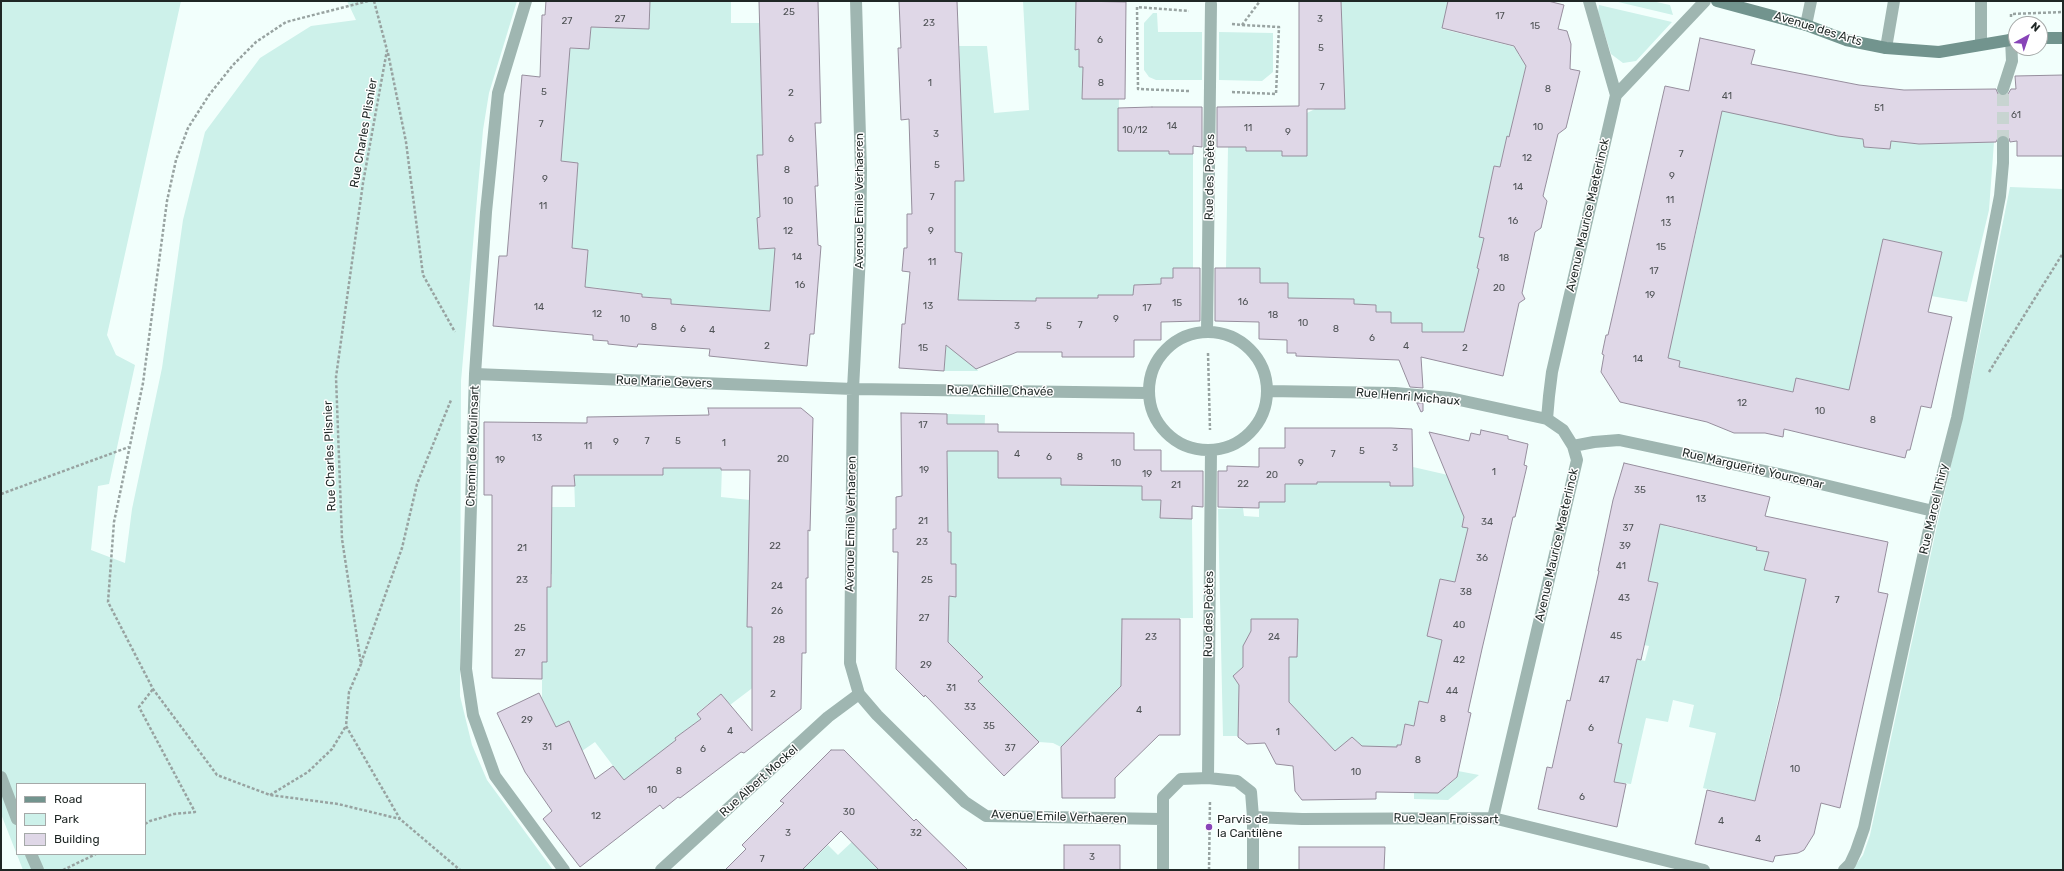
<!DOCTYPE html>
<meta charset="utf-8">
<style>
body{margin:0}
#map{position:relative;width:2064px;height:871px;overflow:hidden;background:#f2fffc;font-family:Rubik,sans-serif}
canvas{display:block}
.frame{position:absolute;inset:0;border:2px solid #1f2725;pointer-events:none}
.legend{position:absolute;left:16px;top:783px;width:130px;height:72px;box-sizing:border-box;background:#fff;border:1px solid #a5a9a8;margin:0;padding:5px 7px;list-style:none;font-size:12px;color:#1f2725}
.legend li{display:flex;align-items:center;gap:8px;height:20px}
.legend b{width:20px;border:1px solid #a5a9a8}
.north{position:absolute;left:2008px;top:16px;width:40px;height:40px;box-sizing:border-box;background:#fff;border:1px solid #a5a9a8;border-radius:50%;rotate:40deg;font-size:11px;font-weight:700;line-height:16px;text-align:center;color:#1f2725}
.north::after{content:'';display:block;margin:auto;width:14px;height:18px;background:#8844b8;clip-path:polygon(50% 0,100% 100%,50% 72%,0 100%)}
</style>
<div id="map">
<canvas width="2064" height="871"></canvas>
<div class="frame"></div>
<ul class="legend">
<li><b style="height:5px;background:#72948e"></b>Road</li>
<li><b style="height:11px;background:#cdf1ea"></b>Park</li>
<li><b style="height:11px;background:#dfd7e7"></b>Building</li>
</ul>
<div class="north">N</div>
</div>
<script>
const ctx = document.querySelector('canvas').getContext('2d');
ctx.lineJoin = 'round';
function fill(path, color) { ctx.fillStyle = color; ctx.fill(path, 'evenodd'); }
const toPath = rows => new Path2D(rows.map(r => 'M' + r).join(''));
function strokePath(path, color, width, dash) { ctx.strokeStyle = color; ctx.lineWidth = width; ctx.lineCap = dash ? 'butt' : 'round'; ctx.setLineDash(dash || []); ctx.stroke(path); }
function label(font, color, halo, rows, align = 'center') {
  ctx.font = font + ' Rubik,sans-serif'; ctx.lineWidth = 3; ctx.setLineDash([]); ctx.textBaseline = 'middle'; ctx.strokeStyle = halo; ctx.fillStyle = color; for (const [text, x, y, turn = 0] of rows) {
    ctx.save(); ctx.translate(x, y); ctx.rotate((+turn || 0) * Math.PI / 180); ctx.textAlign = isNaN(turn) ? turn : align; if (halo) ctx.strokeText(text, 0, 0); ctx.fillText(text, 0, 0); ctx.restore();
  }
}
fill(toPath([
 [1,1,181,1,107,335,116,355,135,365,109,484,98,486,91,550,125,563,132,509,162,368,183,220,205,132,260,58,311,26,356,20,347,1,517,1,489,93,483,130,461,381,460,696,472,745,487,780,553,870,23,870,1,814],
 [17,784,145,784,145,854,17,854],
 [650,1,731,1,731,23,760,23,762,125,766,125,767,155,757,155,762,217,757,218,759,249,775,248,781,313,671,310,671,299,642,297,642,293,613,291,601,295,601,288,585,287,588,250,570,248,578,163,560,161,555,48,589,49,591,27,649,29],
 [1023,1,1076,1,1075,49,1079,49,1083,67,1082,99,1119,99,1118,151,1138,151,1169,145,1169,154,1193,154,1193,268,1173,278,1161,278,1161,284,1134,285,1133,295,1098,295,1098,298,1036,298,1036,301,999,300,999,332,975,365,978,371,944,371,950,288,959,289,962,253,955,252,952,181,964,181,959,46,987,46,994,113,1029,110],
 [1341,1,1448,1,1442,29,1519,48,1518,54,1521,58,1527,61,1512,124,1512,138,1507,137,1500,167,1494,166,1479,237,1484,238,1477,268,1483,270,1464,332,1422,332,1422,323,1391,325,1391,313,1376,312,1376,305,1354,304,1354,299,1318,298,1288,307,1288,283,1260,283,1260,268,1226,268,1228,147,1246,147,1246,151,1282,151,1282,156,1307,156,1307,113,1315,109,1345,109],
 [1614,1,1652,1,1670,5,1673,15],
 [1599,5,1672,22,1636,61,1623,63,1611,54,1598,12],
 [1153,13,1157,13,1158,32,1202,32,1202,80,1156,80,1149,77,1144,70,1144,23],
 [1219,32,1273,33,1273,72,1262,81,1219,80],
 [1717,101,1786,124,1838,136,1863,139,1864,147,1890,149,1891,141,1919,144,1994,142,1989,210,1967,302,1931,296,1942,252,1883,239,1854,369,1857,392,1796,378,1793,392,1700,371,1679,369,1680,361,1665,357,1678,314,1683,289,1681,289,1686,267,1688,267,1699,219,1697,218],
 [2010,187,2063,189,2063,870,1852,870,1863,855,1870,835,1938,521,1973,370],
 [947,414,985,415,984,451,998,451,998,478,1036,478,1061,474,1062,485,1098,486,1134,477,1134,486,1142,486,1161,500,1161,518,1192,519,1193,618,1122,619,1121,686,1061,747,1053,743,1039,742,978,681,982,676,964,657,946,647,949,611,943,596,955,596,951,564,951,533,948,532],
 [590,466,631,475,663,475,663,468,722,466,721,497,750,500,748,627,752,627,752,653,759,683,730,705,721,694,697,713,701,719,675,738,676,740,626,783,595,742,582,751,556,727,542,698,542,662,547,661,543,587,552,587,552,574,542,574,551,558,552,507,575,507,574,475,589,475],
 [1413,467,1461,478,1456,498,1458,503,1467,506,1462,526,1468,528,1455,582,1440,579,1427,636,1442,640,1428,703,1419,701,1414,726,1405,725,1401,745,1397,749,1360,747,1358,742,1353,739,1346,742,1336,753,1289,702,1287,657,1297,657,1298,619,1251,619,1251,656,1243,656,1243,669,1238,672,1236,681,1240,685,1238,736,1223,736,1218,509,1243,508,1244,516,1259,517,1259,502,1284,502,1285,484,1317,484,1317,478,1389,473,1390,486,1413,486],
 [1668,512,1665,526,1734,542,1758,541,1756,550,1769,552,1765,570,1815,581,1801,603,1782,696,1779,696,1764,760,1766,760,1764,803,1703,788,1716,733,1689,727,1694,705,1673,700,1668,722,1646,718,1631,784,1614,782,1622,744,1618,743,1629,691,1637,659,1645,661,1649,646,1644,645,1658,583,1643,580,1662,514],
 [1458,771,1479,775,1448,800,1414,799,1414,793,1446,787,1457,777],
 [855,839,879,870,802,870,828,845,838,855]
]), '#cdf1ea');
const building = toPath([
 [546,1,650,1,649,29,591,27,589,49,570,48,561,161,578,163,572,248,588,250,585,287,642,294,642,297,671,299,671,304,770,311,775,248,759,249,757,218,760,217,757,155,763,155,759,1,818,1,821,123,815,123,818,186,815,186,818,245,821,246,814,334,810,334,807,366,709,356,710,349,638,344,637,347,608,344,608,341,593,340,593,335,493,326,499,256,507,256,522,75,540,77,542,15,545,15,546,1],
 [899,1,957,1,964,181,955,181,955,252,962,253,958,300,1036,301,1036,298,1098,298,1098,295,1133,295,1134,285,1161,284,1161,278,1173,278,1173,268,1200,268,1200,321,1161,322,1161,340,1134,340,1134,357,1062,357,1062,352,1017,352,976,369,946,345,944,371,899,368,902,324,905,324,910,272,902,271,904,248,907,248,907,214,912,214,909,119,901,120,898,48,901,48,899,1],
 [1076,1,1126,2,1125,99,1082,99,1083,67,1079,67,1079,49,1075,50,1076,1],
 [1299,1,1341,1,1345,109,1307,109,1307,156,1282,156,1282,151,1246,151,1246,147,1217,147,1217,107,1299,106,1299,1],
 [1448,1,1548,1,1564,5,1558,29,1567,31,1571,44,1570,69,1580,71,1566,128,1558,134,1543,196,1547,201,1541,228,1535,232,1522,293,1525,299,1519,303,1503,376,1421,357,1423,388,1410,387,1399,360,1296,356,1296,353,1287,353,1287,340,1259,339,1259,322,1215,321,1215,268,1260,268,1260,283,1288,283,1288,298,1354,299,1354,304,1376,305,1376,312,1391,312,1391,323,1422,323,1422,332,1464,332,1479,269,1477,268,1484,238,1479,237,1494,166,1500,167,1507,136,1509,137,1526,66,1514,46,1442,28,1448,1],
 [1700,38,1755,50,1751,64,1859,85,1904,90,1996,89,1998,94,2004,96,2008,94,2011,89,2016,89,2015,76,2063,75,2063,156,2017,156,2017,141,2010,142,2009,138,2003,135,1999,136,1996,142,1919,144,1891,141,1890,149,1864,147,1863,139,1838,136,1722,111,1668,358,1680,361,1679,367,1793,392,1796,378,1849,390,1883,239,1942,252,1928,312,1952,317,1931,408,1921,406,1910,450,1907,450,1905,458,1784,429,1783,437,1765,433,1734,433,1707,422,1620,402,1601,372,1604,355,1602,354,1606,335,1608,335,1665,86,1689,91,1700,38],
 [1152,107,1202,107,1202,147,1193,146,1193,154,1169,154,1169,151,1118,151,1118,108,1152,107],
 [1417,403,1423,403,1423,411,1421,412,1417,403],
 [708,408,801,408,813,418,810,531,808,530,808,578,806,578,806,653,802,653,801,709,744,753,741,752,680,798,678,797,663,809,660,805,580,867,543,819,552,811,525,772,497,713,539,693,556,727,569,721,595,779,613,766,624,780,676,740,675,738,701,719,697,714,721,694,752,731,752,627,747,627,750,470,721,470,721,468,663,468,663,475,574,475,575,486,552,486,551,587,547,587,547,662,542,662,542,679,492,678,492,495,484,495,484,422,587,423,587,417,709,415,708,408],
 [901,413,947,414,947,424,998,424,998,432,1134,433,1134,450,1161,450,1161,471,1203,471,1203,507,1192,506,1192,519,1160,518,1161,500,1142,500,1142,486,1061,485,1061,478,998,478,998,451,947,451,948,532,951,532,951,564,956,564,956,597,949,596,948,642,983,677,978,681,1039,742,1004,776,925,695,924,697,896,669,898,552,893,552,893,529,896,529,896,497,902,496,901,413],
 [1285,428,1391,428,1412,429,1413,486,1390,486,1390,482,1317,482,1317,484,1285,484,1285,502,1259,502,1259,508,1218,507,1218,471,1227,471,1227,466,1259,467,1259,448,1285,448,1285,428],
 [1481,430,1508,436,1508,439,1528,444,1524,465,1527,466,1515,517,1513,517,1482,649,1468,712,1471,713,1457,777,1438,793,1376,792,1376,799,1302,800,1295,791,1293,766,1276,764,1265,743,1247,744,1238,737,1239,685,1233,676,1243,667,1243,646,1251,631,1251,619,1298,619,1297,657,1289,657,1289,702,1335,751,1352,737,1362,746,1397,747,1397,745,1401,745,1405,724,1414,726,1419,701,1428,703,1442,640,1427,636,1440,579,1455,582,1468,528,1462,527,1464,517,1429,432,1469,441,1471,433,1480,435,1481,430],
 [1624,463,1770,497,1765,516,1888,542,1878,592,1888,594,1840,808,1821,803,1814,834,1804,850,1798,853,1775,856,1773,862,1695,844,1707,790,1755,801,1781,693,1806,579,1764,570,1769,552,1756,550,1757,547,1660,524,1648,581,1658,583,1641,660,1637,659,1618,743,1622,744,1614,782,1626,784,1617,827,1538,809,1547,767,1552,768,1567,700,1570,701,1599,571,1598,571,1613,500,1624,463],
 [1122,619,1180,619,1180,735,1159,735,1115,778,1115,798,1062,798,1061,747,1121,686,1122,619],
 [831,750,844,750,914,821,916,819,968,870,879,870,841,831,802,870,725,870,746,849,742,845,784,803,780,801,831,750],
 [1064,845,1120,845,1120,870,1064,870,1064,845],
 [1299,847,1385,847,1384,870,1299,870,1299,847]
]);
fill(building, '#dfd7e7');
strokePath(building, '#968e9d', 1);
strokePath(toPath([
 [2003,142,2003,89]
]), '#c8d4d1', 12, [12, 6]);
strokePath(toPath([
 [368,1,286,22,256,42,233,65,209,95,188,128,176,160,167,201,143,383,114,522,108,602,153,689,217,775,270,795,338,804,400,819],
 [374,1,387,50,363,183,336,377,342,539,361,664,349,692,346,726,400,819,460,870],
 [2011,17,2011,14,2063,12],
 [1232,24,1242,25,1260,1],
 [388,53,406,142,423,275,455,332],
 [1189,91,1138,89,1137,7,1189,11],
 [1232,92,1276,94,1279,27,1242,25],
 [1208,353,1210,430],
 [1989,372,2063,253],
 [1,494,129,447],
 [361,663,402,548,417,484,451,400],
 [270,795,308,772,332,749,346,726],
 [145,824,150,821,174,814,195,812,139,707,153,689],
 [63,870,96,854],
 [1209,870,1210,800]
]), '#98a3a1', 2.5, [3, 2]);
strokePath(toPath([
 [526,1,498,93,486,212,475,374,466,669,473,715,495,776,564,870],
 [856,1,861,171,860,255,853,389,850,663,859,694,877,715,965,802,986,816,1162,819],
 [1589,1,1616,95],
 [1981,1,1981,44],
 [1806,25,1811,1],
 [1886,48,1894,1],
 [2003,89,2012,61,2011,39],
 '1149 391a59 59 0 1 1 118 0a59 59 0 1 1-118 0Z',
 [1207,332,1211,4],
 [475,374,853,389,1148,393],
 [1267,391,1395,393,1450,398,1547,419],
 [1573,446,1594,442,1619,440,1779,474,1933,511],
 [1,777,17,819],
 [1208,778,1211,450],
 [1253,817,1302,819,1493,818,1704,870],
 [1493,818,1577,460,1573,446,1563,430,1547,419,1549,396,1552,372,1616,95,1705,1],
 [31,854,38,870],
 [661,870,828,717,859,694],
 [1163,870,1163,797,1181,779,1208,778,1237,781,1251,792,1253,817,1253,870],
 [1844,870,1850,864,1856,851,1864,828,1933,511,1957,418,2000,196,2003,163,2003,142]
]), '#9fb6b1', 12);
strokePath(toPath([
 [1717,1,1806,25,1846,40,1886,48,1939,52,2016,39],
 [2040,38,2063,38]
]), '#72948e', 12);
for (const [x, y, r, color] of [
 [1209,827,4,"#8844b8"]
]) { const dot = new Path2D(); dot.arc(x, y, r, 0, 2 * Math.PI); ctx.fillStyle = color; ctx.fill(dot); strokePath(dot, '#fff', 1.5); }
label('10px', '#4f5356', null, [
 ["25",789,12],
 ["17",1500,16],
 ["27",620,19],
 ["3",1320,19],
 ["27",567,21],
 ["23",929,23],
 ["15",1535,26],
 ["6",1100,40],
 ["5",1321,48],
 ["1",930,83],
 ["8",1101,83],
 ["7",1322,87],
 ["8",1548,89],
 ["5",544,92],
 ["2",791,93],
 ["41",1727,96],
 ["51",1879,108],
 ["61",2016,115],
 ["7",541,124],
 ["14",1172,126],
 ["10",1538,127],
 ["11",1248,128],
 ["10/12",1135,130],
 ["9",1288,132],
 ["3",936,134],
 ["6",791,139],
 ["7",1681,154],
 ["12",1527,158],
 ["5",937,165],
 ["8",787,170],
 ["9",1672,176],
 ["9",545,179],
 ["14",1518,187],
 ["7",932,197],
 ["11",1670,200],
 ["10",788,201],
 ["11",543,206],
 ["16",1513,221],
 ["13",1666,223],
 ["12",788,231],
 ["9",931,231],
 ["15",1661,247],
 ["14",797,257],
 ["18",1504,258],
 ["11",932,262],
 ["17",1654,271],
 ["16",800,285],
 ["20",1499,288],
 ["19",1650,295],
 ["16",1243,302],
 ["15",1177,303],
 ["13",928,306],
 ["14",539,307],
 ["17",1147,308],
 ["12",597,314],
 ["18",1273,315],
 ["10",625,319],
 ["9",1116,319],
 ["10",1303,323],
 ["7",1080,325],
 ["3",1017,326],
 ["5",1049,326],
 ["8",654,327],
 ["6",683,329],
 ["8",1336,329],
 ["4",712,330],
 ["6",1372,338],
 ["2",767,346],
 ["4",1406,346],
 ["15",923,348],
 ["2",1465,348],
 ["14",1638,359],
 ["12",1742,403],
 ["10",1820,411],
 ["8",1873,420],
 ["17",923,425],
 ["13",537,438],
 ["7",647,441],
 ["5",678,441],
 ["9",616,442],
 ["1",724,443],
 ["11",588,446],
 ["3",1395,448],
 ["5",1362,451],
 ["4",1017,454],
 ["7",1333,454],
 ["6",1049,457],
 ["8",1080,457],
 ["20",783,459],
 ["19",500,460],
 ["10",1116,463],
 ["9",1301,463],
 ["19",924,470],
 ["1",1494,472],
 ["19",1147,474],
 ["20",1272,475],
 ["22",1243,484],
 ["21",1176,485],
 ["35",1640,490],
 ["13",1701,499],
 ["21",923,521],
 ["34",1487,522],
 ["37",1628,528],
 ["23",922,542],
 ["22",775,546],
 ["39",1625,546],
 ["21",522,548],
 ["36",1482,558],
 ["41",1621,566],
 ["23",522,580],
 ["25",927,580],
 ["24",777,586],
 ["38",1466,592],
 ["43",1624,598],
 ["7",1837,600],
 ["26",777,611],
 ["27",924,618],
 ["40",1459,625],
 ["25",520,628],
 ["45",1616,636],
 ["23",1151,637],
 ["24",1274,637],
 ["28",779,640],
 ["27",520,653],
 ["42",1459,660],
 ["29",926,665],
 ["47",1604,680],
 ["31",951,688],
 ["44",1452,691],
 ["2",773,694],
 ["33",970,707],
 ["4",1139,710],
 ["8",1443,719],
 ["29",527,720],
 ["35",989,726],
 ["6",1591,728],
 ["4",730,731],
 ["1",1278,732],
 ["31",547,747],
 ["37",1010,748],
 ["6",703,749],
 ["8",1418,760],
 ["10",1795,769],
 ["8",679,771],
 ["10",1356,772],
 ["10",652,790],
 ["6",1582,797],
 ["30",849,812],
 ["12",596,816],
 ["4",1721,821],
 ["3",788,833],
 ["32",916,833],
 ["4",1758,839],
 ["3",1092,857],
 ["7",762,859]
]);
label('12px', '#1f2725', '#fff', [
 ["Avenue des Arts",1818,29,17],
 ["Rue Charles Plisnier",364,133,-80],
 ["Rue des Poètes",1210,177,-89],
 ["Avenue Emile Verhaeren",860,201,-90],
 ["Avenue Maurice Maeterlinck",1588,215,-77],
 ["Rue Marie Gevers",664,382,2],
 ["Rue Achille Chavée",1000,391,1],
 ["Rue Henri Michaux",1408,397,5],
 ["Chemin de Moulinsart",473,446,-88],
 ["Rue Charles Plisnier",330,456,-92],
 ["Rue Marguerite Yourcenar",1753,469,13],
 ["Rue Marcel Thiry",1934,509,-77],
 ["Avenue Emile Verhaeren",851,524,-89],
 ["Avenue Maurice Maeterlinck",1557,545,-77],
 ["Rue des Poètes",1209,614,-89],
 ["Rue Albert Mockel",759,781,-42],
 ["Avenue Emile Verhaeren",1059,817,2],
 ["Rue Jean Froissart",1446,819,1]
]);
label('12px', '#1f2725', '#fff', [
 ["Parvis de",1217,820],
 ["la Cantilène",1217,834]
], 'left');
</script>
